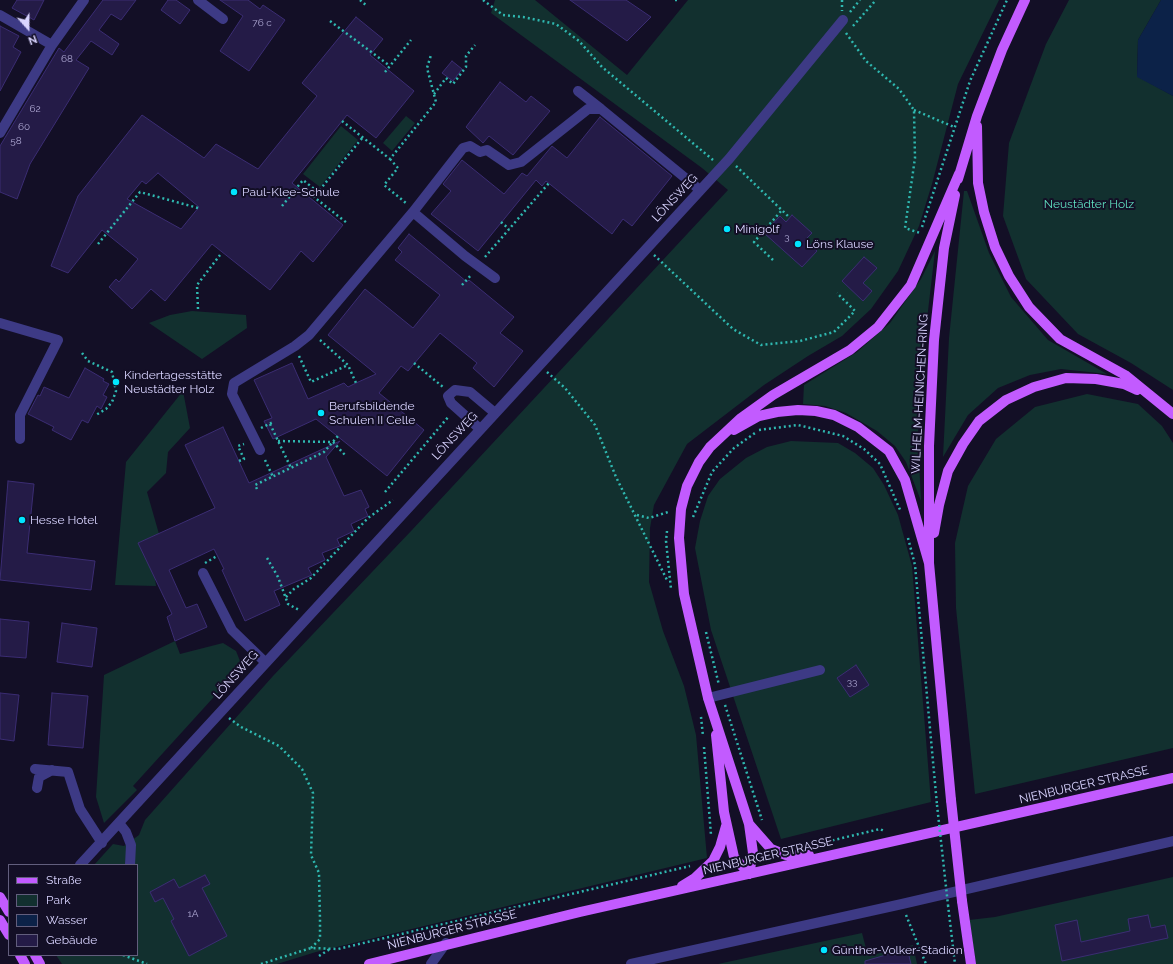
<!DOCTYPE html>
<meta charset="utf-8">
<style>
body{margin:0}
#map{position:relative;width:1173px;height:964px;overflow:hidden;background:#130f26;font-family:Raleway,sans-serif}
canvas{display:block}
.legend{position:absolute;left:8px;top:864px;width:130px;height:92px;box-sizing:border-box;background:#130f26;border:1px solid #625e7d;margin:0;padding:5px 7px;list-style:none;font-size:12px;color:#d9d4ff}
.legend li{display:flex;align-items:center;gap:8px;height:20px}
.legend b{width:20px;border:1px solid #625e7d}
.north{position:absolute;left:8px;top:8px;width:40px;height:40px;-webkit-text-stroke:3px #130f26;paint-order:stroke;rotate:159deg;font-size:11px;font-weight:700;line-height:16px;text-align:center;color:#d9d4ff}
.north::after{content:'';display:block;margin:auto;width:14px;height:18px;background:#d9d4ff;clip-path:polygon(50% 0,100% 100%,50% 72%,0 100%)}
</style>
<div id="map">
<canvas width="1173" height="964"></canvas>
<ul class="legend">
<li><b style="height:5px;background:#c25bff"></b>Straße</li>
<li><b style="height:11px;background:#12302f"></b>Park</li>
<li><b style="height:11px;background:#0c2248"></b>Wasser</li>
<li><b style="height:11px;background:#241b47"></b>Gebäude</li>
</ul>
<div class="north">N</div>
</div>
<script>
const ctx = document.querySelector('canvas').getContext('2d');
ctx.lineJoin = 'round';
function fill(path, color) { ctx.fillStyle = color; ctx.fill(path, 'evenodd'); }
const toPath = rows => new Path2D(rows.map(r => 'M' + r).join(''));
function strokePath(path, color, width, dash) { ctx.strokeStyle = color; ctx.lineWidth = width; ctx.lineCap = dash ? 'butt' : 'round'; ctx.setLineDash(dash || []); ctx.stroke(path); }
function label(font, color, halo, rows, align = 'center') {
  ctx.font = font + ' Raleway,sans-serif'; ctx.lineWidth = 4; ctx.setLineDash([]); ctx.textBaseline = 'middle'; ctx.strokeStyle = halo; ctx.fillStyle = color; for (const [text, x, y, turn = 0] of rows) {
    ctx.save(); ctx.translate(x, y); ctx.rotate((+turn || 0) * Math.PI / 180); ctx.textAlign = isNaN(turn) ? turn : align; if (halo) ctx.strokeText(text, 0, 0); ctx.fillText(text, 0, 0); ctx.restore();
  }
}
fill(toPath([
 [495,0,535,0,627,75,688,0,999,0,958,84,932,184,919,226,898,271,871,309,842,336,808,356,764,385,687,444,654,505,650,528,649,582,663,631,684,686,696,735,707,858,316,952,277,964,62,964,56,955,137,955,137,865,94,865,113,844,124,846,139,835,145,820,273,676,412,530,728,190,702,168,491,13],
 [1069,0,1161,0,1138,40,1137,76,1173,96,1173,390,1131,363,1078,334,1026,279,1003,216,1009,143,1046,44],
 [406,116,415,123,392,151,383,143],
 [341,126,358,140,320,187,303,174],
 [964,191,967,191,989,253,1011,297,1048,340,1107,374,1061,369,1030,375,998,388,968,415,943,457,949,338],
 [935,251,919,388,918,440,921,501,906,462,895,446,877,431,846,413,825,406,803,404,804,385,857,352,890,323,921,279],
 [192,311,246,315,247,328,202,359,149,323,170,315],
 [183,391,190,428,168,452,166,473,147,492,159,534,155,578,156,586,115,585,126,462],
 [1087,394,1138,404,1162,426,1173,443,1173,748,975,794,956,608,955,543,968,486,996,439,1035,407],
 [791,441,838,443,855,453,873,468,884,485,898,515,912,566,931,802,781,839,711,630,695,548,700,521,708,496,720,479,746,458,767,447],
 [175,641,180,654,223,643,236,651,242,666,133,786,137,790,104,823,96,797,104,675],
 [1173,877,1173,964,976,964,969,920,995,917],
 [862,933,868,956,913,945,917,964,718,964]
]), '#12302f');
fill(toPath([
 [1161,0,1173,0,1173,96,1137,77,1138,40]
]), '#0c2248');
const building = toPath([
 [17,0,44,0,34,20,12,8,17,0],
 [103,0,136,0,121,20,111,14,99,30,119,44,112,55,91,41,76,60,89,68,30,164,17,199,0,192,0,146,59,48,64,52,103,0],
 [168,0,176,0,190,10,180,24,161,10,168,0],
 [220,0,248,0,260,9,263,5,285,20,249,71,220,51,243,16,220,0],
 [570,0,626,0,651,17,627,41,570,0],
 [356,17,383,39,370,55,414,91,376,138,347,115,292,183,343,225,313,262,301,251,270,290,212,244,165,301,151,289,132,309,109,287,116,279,119,282,138,259,102,230,68,273,51,266,78,196,142,115,204,158,216,144,258,169,317,96,302,83,356,17],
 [158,173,199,207,181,229,127,199,142,181,146,184,158,173],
 [0,26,19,36,13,47,21,52,0,91,0,26],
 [452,61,462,69,453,81,442,73,452,61],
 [500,82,526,102,531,96,550,111,513,155,489,136,483,143,466,127,500,82],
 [600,117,672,176,632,226,623,219,612,234,546,181,542,186,536,180,478,251,431,214,451,191,443,184,462,160,504,194,522,173,527,176,552,146,567,158,600,117],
 [792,215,812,233,805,240,817,251,802,267,764,233,780,216,786,222,792,215],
 [409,234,467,282,469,280,514,317,500,333,523,351,494,387,473,368,477,363,440,333,408,371,401,366,379,393,424,430,387,476,316,419,273,439,264,421,272,418,254,380,292,363,308,399,344,383,348,387,356,383,376,374,328,335,365,289,413,328,440,295,395,260,402,252,398,248,409,234],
 [864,257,877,268,863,283,872,291,863,301,842,281,864,257],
 [85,368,104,379,103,381,109,384,103,395,107,397,101,409,97,406,88,423,82,420,71,440,52,430,54,427,28,414,38,395,40,396,44,387,69,398,85,368],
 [223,427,249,483,340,441,326,457,344,496,361,490,369,507,365,509,368,516,351,524,354,531,337,539,340,546,322,553,325,560,308,568,312,575,274,591,280,605,245,621,222,570,224,569,214,549,169,570,186,608,197,604,207,627,175,641,167,617,172,614,138,543,215,508,185,445,223,427],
 [8,481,34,484,27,553,95,561,91,590,0,580,8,481],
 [0,619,29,622,26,658,0,656,0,619],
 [62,623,97,628,92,667,57,662,62,623],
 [856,665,869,685,850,697,837,678,856,665],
 [0,693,19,695,14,741,0,739,0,693],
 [52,693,88,696,83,748,48,745,52,693],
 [205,875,210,884,202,888,227,936,189,956,171,921,174,919,163,898,155,902,150,892,174,879,179,888,205,875],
 [1148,915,1151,928,1165,925,1168,938,1062,961,1055,925,1077,920,1081,942,1130,931,1128,919,1148,915],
 [908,952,911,964,865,964,865,961,893,953,894,955,908,952]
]);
fill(building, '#241b47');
strokePath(building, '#3b2d73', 1);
strokePath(toPath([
 [360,0,367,6],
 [483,0,503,15,523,17,556,24,579,41,602,67,713,160],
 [675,0,677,0],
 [842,0,842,11],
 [850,12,860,0],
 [330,21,390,66],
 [853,26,876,0],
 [846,33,866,61,899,89,914,110,915,158,905,228,920,233],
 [385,72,411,40],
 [434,94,446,78,453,84,466,67,466,56,475,45],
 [914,110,954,127],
 [342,121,390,159,436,102,427,68,431,55],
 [390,159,398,168,384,185,406,203],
 [736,166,790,218],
 [318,192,314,197,347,223],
 [282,206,303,180,318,192,363,137],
 [501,222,509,229],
 [922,227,970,81,1007,0],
 [98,244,140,192,198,208],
 [654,255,733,329,761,345,800,341,834,332,855,311,837,293],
 [485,257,549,183],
 [773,260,754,242,782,210],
 [462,285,472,274],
 [198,309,197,285,220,255],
 [320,340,348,365,356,383],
 [82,353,88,361,112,372,116,391,112,402,106,409,96,415],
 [299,356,311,382,348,365],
 [414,363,443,387],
 [547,372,565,388,595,425,616,477,668,582],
 [270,424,291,468],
 [261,428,273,422],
 [759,430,798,425,843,436,864,449,880,464,901,512],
 [278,441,333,442,345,455],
 [265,460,273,477],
 [239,461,244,459,238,446,244,444],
 [257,489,255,485,324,452,338,436],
 [385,492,449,416],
 [637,515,649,518,668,512],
 [693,517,712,472,734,448,755,433],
 [667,531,666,541,671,589],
 [908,538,915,565,937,805],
 [267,558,278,577,288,604,299,610],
 [205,563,217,556],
 [286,597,294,589,311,578,368,518,393,500],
 [706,632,719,685],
 [725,705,762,820],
 [701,717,703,736],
 [229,718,241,727,279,746,302,769,313,793,311,855,319,873,320,920,320,939,311,948],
 [704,747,711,835],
 [813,845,880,829,884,831],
 [948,905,955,964],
 [906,915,926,964],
 [123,955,147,964],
 [319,956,330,949],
 [261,964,311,948,338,949,690,866]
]), '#2fb8b0', 2.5, [2, 3]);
strokePath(toPath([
 [198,0,223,19],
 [0,15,52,45,84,0],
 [578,91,601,109],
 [0,133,52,45],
 [413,212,463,148,470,146,480,152,487,150,509,165,521,162,588,109,601,109,700,190],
 [0,323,58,340,20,415,20,439],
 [480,429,451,403,448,396,455,390,470,392,495,413],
 [260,450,232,394,234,383,295,346,309,335,413,212,465,256,495,278],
 [203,573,232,630,265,662],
 [708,698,820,670],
 [35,769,68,772,80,809,102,843],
 [37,788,39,777,52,770],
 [119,823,126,832,131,845,130,865],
 [80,865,729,159,843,20],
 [431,964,446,943],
 [631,964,902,904,1173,841]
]), '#3d3a85', 10);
strokePath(toPath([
 [977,126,978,183,984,212,995,247,1009,276,1029,307,1060,339,1125,375,1173,414],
 [958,179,977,116,1002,50,1025,0],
 [734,430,759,416,777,412,798,410,816,411,834,415,858,427,889,451,905,480,929,563,951,800],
 [934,533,939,505,948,471,963,444,979,421,1006,400,1034,387,1066,378,1096,379,1124,384,1137,390],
 [929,563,929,446,934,340,944,248,955,195],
 [716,735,724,812,734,857,749,874],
 [749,824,771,849,786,855,809,855],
 [749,874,753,853,749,824,708,698,684,594,679,538,681,509,687,486,699,462,710,447,741,418,773,395,850,350,878,327,911,285,959,174],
 [682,886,695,878,713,861,720,847,726,826],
 [0,897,9,912],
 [962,901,971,964],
 [0,920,9,935],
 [20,955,25,964],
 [35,955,40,964],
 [369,964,580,912,1173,778]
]), '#c25bff', 10);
strokePath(toPath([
 [937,805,948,905]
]), '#2fb8b0', 2.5, [2, 3]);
strokePath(toPath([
 [951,800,962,901]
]), '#c25bff', 10);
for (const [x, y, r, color] of [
 [234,192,4,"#00e5ff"],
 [727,229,4,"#00e5ff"],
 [798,244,4,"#00e5ff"],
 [116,382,4,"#00e5ff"],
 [321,413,4,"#00e5ff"],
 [22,520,4,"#00e5ff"],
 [824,950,4,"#00e5ff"]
]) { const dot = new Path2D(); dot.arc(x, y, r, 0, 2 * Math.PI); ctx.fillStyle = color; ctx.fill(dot); strokePath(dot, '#130f26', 1.5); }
label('10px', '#aca6d1', null, [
 ["76 c",262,23],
 ["68",67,59],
 ["62",35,109],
 ["60",24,127],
 ["58",16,141],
 ["3",787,237],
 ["33",852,682],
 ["1A",193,914]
]);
label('12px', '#d9d4ff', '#130f26', [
 ["Paul-Klee-Schule",242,192],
 ["Minigolf",735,229],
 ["Löns Klause",806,244],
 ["Kindertagesstätte",124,375],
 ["Neustädter Holz",124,389],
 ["Berufsbildende",329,406],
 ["Schulen II Celle",329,420],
 ["Hesse Hotel",30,520],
 ["Günther-Volker-Stadion",832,950]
], 'left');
label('12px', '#d9d4ff', '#130f26', [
 ["LÖNSWEG",675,198,-47],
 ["WILHELM-HEINICHEN-RING",920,394,-87],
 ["LÖNSWEG",455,436,-47],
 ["LÖNSWEG",236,675,-48],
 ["NIENBURGER STRASSE",1084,785,-13],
 ["NIENBURGER STRASSE",768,856,-13],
 ["NIENBURGER STRASSE",452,930,-14]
]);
label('12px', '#5fe0c0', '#130f26', [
 ["Neustädter Holz",1089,204]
]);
</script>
